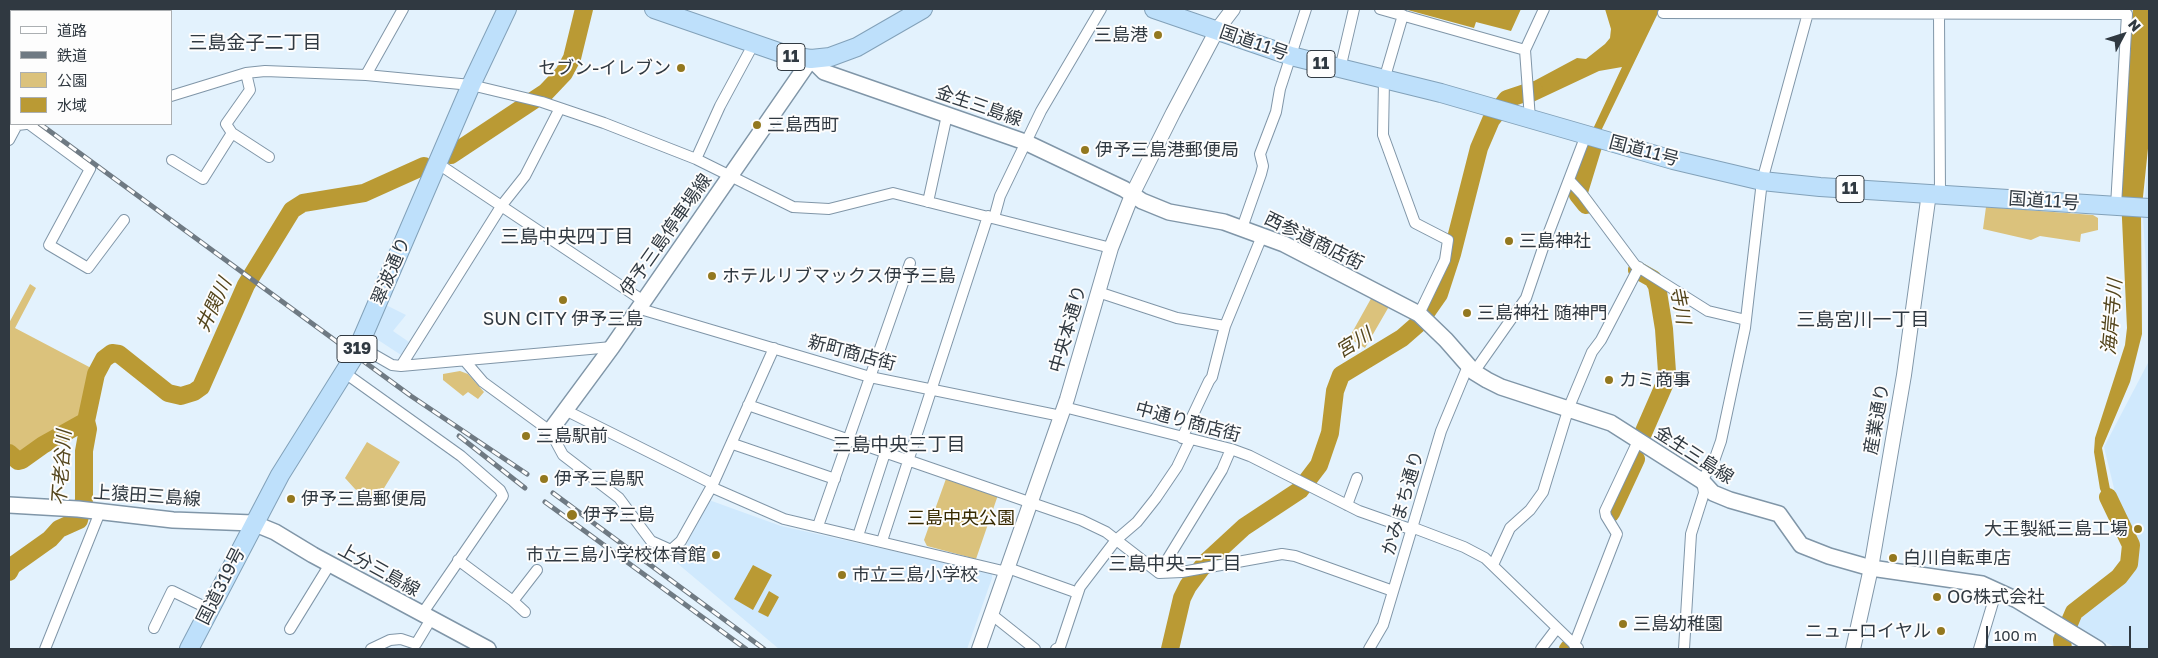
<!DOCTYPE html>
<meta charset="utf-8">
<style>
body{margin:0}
#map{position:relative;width:2158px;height:658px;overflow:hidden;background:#e3f2fd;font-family:"Golos Text","Noto Sans JP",sans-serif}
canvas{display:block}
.frame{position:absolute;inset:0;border:10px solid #303941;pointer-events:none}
.legend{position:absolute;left:10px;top:10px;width:162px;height:115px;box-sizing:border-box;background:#fdfdfd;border:1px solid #abafb2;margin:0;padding:6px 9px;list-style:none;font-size:15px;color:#303941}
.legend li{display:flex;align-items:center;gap:10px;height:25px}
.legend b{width:25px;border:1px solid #abafb2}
.north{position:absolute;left:2098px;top:10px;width:50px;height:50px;-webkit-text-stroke:4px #fdfdfd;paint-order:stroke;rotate:50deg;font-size:14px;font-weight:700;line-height:20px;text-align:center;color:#303941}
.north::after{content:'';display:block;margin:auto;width:18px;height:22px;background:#303941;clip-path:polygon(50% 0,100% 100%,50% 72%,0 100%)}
.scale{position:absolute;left:1986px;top:626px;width:145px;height:22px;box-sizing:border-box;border:2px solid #303941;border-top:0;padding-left:6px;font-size:15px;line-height:18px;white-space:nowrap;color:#303941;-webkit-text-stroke:4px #fdfdfd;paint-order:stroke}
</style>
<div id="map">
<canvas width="2158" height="658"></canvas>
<div class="frame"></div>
<ul class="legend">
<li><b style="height:6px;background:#fff"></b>道路</li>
<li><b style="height:6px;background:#6f7a83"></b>鉄道</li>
<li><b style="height:14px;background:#dbc27c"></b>公園</li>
<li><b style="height:14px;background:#ba9a34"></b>水域</li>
</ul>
<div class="north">N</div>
<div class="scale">100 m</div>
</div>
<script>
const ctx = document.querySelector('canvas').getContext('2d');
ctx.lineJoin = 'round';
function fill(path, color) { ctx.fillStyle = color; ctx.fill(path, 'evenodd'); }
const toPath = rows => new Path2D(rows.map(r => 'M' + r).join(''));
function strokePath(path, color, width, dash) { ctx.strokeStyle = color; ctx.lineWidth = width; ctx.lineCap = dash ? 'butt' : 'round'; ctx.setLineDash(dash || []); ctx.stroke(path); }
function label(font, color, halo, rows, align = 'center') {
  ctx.font = font + ' "Golos Text","Noto Sans JP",sans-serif'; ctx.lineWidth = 4; ctx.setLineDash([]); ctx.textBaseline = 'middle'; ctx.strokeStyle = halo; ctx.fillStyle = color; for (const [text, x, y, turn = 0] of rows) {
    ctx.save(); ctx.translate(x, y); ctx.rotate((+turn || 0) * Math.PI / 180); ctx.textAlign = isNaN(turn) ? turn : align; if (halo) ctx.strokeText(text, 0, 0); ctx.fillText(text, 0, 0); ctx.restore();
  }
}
fill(toPath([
 [2149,148,2149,312,2143,218],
 [386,305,406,315,393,331,409,342,401,355,372,336],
 [2149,361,2149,649,2119,649,2072,626,2134,571,2104,447],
 [709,500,781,526,992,573,992,578,967,649,779,649,677,563]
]), '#d0e9fd');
fill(toPath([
 [1986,207,2093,215,2098,218,2098,230,2081,234,2080,242,2040,236,2031,240,1983,229],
 [30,284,36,288,15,328,93,369,82,419,53,435,25,456,20,457,9,449,9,323],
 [1373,295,1391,303,1365,348,1349,338],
 [460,371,468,374,484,392,478,399,468,392,463,396,443,380,443,374],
 [367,442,400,462,378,498,371,499,355,489,345,478],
 [947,476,998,495,976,559,927,546,924,540]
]), '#dbc27c');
fill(toPath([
 [1404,9,1521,9,1511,31,1476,22,1474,28],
 [1605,9,1660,9,1601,131,1593,129,1622,67,1599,71,1533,102,1534,81,1577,58,1586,59,1605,44,1610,38,1611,29],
 [2133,9,2149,9,2149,139,2141,216,2142,334,2130,382,2102,448,2110,489,2122,513,2114,518,2100,489,2094,452,2095,438,2125,345,2127,328,2121,197],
 [753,565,772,575,753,610,734,599],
 [769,591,779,597,768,617,758,612]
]), '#ba9a34');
strokePath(toPath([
 [451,155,546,92,564,73,572,58,584,9],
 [1586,205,1578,195,1593,146],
 [1637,270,1653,279,1657,286,1664,329,1667,372,1665,383,1641,438],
 [9,453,18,461,22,460,43,445,86,421],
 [1611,513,1636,459],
 [9,572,12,566,50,539,59,529,79,520,84,500,84,451,88,429,86,421,96,374,104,359,112,353,119,354,168,393,181,396,194,392,201,387,246,285,292,210,303,203,364,193,424,166],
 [1170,649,1182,598,1188,586,1206,562,1244,527,1300,490,1319,465,1330,433,1335,391,1341,375,1402,338,1418,324,1439,294,1452,254,1479,148,1491,120,1507,99,1534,90],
 [1568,649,1569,648],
 [2063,649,2062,640,2074,612,2119,577,2129,564,2131,545,2108,497]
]), '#ba9a34', 18);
const minor = toPath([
 [1380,9,1525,50],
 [125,11,126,9],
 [1663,13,2127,14,2116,206],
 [1939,14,1940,194],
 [1403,15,1384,80,1383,135,1415,223,1448,240,1445,260,1419,314],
 [1340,69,1354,9],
 [366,75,403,9],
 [171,96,246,73,265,71,366,75,471,85,542,102,604,123,696,159,793,207,829,209,893,193,1111,248],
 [1530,119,1525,50,1544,9],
 [29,124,90,169,49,245,88,268,124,220],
 [9,126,26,124],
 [232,133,269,157],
 [9,140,17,125],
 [696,159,720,106,753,45],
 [172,160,203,179,232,133,226,124,250,90,246,73],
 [437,163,642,300],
 [1569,180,1582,194,1635,265,1708,311,1746,320],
 [928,202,947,115],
 [994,218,1000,196,1041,111,1101,9],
 [1242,228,1261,174,1263,166,1260,154,1276,112,1280,89,1306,9],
 [1098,292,1177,318,1225,326,1212,377,1209,381,1182,438],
 [637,308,870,377,1061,416],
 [1225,326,1262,236],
 [359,346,392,365,401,366,612,347],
 [465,361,483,382,550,431,563,455,619,498,651,541,671,550,681,541,713,484,774,348],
 [401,366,502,205,525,176,560,108],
 [1474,372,1526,298,1544,245,1586,135],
 [345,373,461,456,500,490,503,496,422,614],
 [748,405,1081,520,1106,532,1159,573,1182,572,1282,554,1295,556,1393,591],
 [1064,407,1231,449,1250,456,1359,511,1413,530],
 [565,410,713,484],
 [733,444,835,479],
 [711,487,784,519,1007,572],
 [1347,505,1357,478],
 [818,526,910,263],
 [1414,528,1464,547,1485,558,1578,648],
 [858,536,885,453],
 [882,541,988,216],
 [458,560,513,601,525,612],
 [1493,565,1510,528,1530,510,1543,492,1569,407,1592,352,1601,340,1639,267],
 [1008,568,1078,593],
 [1159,573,1222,470,1231,449],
 [513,601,537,570],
 [991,614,1035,649],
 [154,628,172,591,209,609],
 [290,629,330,564],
 [1574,645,1617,534,1606,516,1605,511,1638,441],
 [45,649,100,512],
 [371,649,390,640,401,639,416,644,431,619],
 [1056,649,1060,647,1080,587,1116,540,1137,522,1156,498,1177,467,1190,440],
 [1369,649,1383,625,1441,431,1468,366],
 [1541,649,1557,628],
 [1684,649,1691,534,1704,493,1702,481,1715,458,1721,441,1745,328,1762,181,1808,13],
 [1979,649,1997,589]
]);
const tertiary = toPath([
 [979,649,1067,399,1111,248,1132,195,1173,113,1217,30,1233,9],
 [1853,649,1871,568,1904,375,1929,193]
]);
const secondary = toPath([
 [550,431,612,347,811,59,824,72,1025,142,1124,189,1142,201,1169,212,1224,222,1284,244,1419,314,1446,340,1474,372,1487,380,1501,387,1611,423,1702,481,1713,493,1730,500,1779,514,1801,545,1829,556,1871,568,1982,584,2017,600,2098,649],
 [9,505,78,509,173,520,253,523,275,532,313,555,488,649]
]);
const trunk = toPath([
 [654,9,790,56,811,59,830,57,857,47,923,9],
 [1154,9,1291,56,1441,93,1673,160,1762,181,1820,187,2149,208],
 [189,649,280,475,355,355,471,85,507,9]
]);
strokePath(minor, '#8096a8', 12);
strokePath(tertiary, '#8096a8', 16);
strokePath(secondary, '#8096a8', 18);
strokePath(trunk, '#82a1b9', 20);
strokePath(minor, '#fff', 10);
strokePath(tertiary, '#fff', 14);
strokePath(secondary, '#fff', 15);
strokePath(trunk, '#bee0fb', 18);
const rail = toPath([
 [9,101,11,103],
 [40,124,411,396,527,474],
 [459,436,525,488],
 [553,493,764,649],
 [545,502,746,649]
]);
strokePath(rail, '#6f7a83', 5);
strokePath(rail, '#fdfdfd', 3, [9]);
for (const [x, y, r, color] of [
 [1158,35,5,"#93781f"],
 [681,68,5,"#93781f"],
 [757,125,5,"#93781f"],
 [1085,150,5,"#93781f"],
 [1509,241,5,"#93781f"],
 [712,276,5,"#93781f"],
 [563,300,5,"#93781f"],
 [1467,313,5,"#93781f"],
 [1609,380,5,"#93781f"],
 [526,436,5,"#93781f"],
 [544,479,5,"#93781f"],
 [291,499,5,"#93781f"],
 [572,515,6,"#93781f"],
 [2138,529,5,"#93781f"],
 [716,555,5,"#93781f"],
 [1893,558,5,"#93781f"],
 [842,575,5,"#93781f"],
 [1937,597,5,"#93781f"],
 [1623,624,5,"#93781f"],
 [1941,631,5,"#93781f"]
]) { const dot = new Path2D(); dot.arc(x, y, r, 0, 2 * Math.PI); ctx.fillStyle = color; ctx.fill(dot); strokePath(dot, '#fdfdfd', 2); }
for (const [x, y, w] of [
 [791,57,28],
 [1321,64,28],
 [1850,189,28],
 [357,349,40]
]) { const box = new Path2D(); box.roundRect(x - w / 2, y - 13.5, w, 27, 4); ctx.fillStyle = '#fdfdfd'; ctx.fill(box); strokePath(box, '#303941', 1); }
label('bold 16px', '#303941', null, [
 ["11",791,57],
 ["11",1321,64],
 ["11",1850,189],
 ["319",357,349]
]);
label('18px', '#303941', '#fdfdfd', [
 ["三島港",1148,35,"right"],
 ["セブン-イレブン",671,68,"right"],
 ["三島西町",767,125],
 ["伊予三島港郵便局",1095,150],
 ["三島神社",1519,241],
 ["ホテルリブマックス伊予三島",722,276],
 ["三島神社 随神門",1477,313],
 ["SUN CITY 伊予三島",563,319,"center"],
 ["カミ商事",1619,380],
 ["三島駅前",536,436],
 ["伊予三島駅",554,479],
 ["伊予三島郵便局",301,499],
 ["伊予三島",583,515],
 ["大王製紙三島工場",2128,529,"right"],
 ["市立三島小学校体育館",706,555,"right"],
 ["白川自転車店",1903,558],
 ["市立三島小学校",852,575],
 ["OG株式会社",1947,597],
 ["三島幼稚園",1633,624],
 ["ニューロイヤル",1931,631,"right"]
], 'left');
label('18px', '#303941', '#fdfdfd', [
 ["国道11号",1254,43,19],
 ["金生三島線",979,106,19],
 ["国道11号",1644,151,15],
 ["国道11号",2044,201,4],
 ["伊予三島停車場線",666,235,-55],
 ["西参道商店街",1314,241,26],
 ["翠波通り",391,271,-67],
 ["中央本通り",1068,329,-74],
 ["新町商店街",852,353,15],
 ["産業通り",1877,419,-80],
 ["中通り商店街",1188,422,15],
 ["金生三島線",1694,455,33],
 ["上猿田三島線",147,496,4],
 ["かみまち通り",1403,503,-74],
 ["上分三島線",379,570,29],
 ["国道319号",221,586,-63]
]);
label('18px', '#362900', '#fdfdfd', [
 ["三島中央公園",961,518]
]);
label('19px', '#303941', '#fdfdfd', [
 ["三島金子二丁目",255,43],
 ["三島中央四丁目",567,237],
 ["三島宮川一丁目",1863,320],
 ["三島中央三丁目",899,445],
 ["三島中央二丁目",1175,564]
]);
label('italic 19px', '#53451c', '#fdfdfd', [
 ["井関川",214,305,-65],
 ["寺川",1680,305,79],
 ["海岸寺川",2112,317,-85],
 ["宮川",1354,343,-32],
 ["不老谷川",62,468,-86]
]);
</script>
